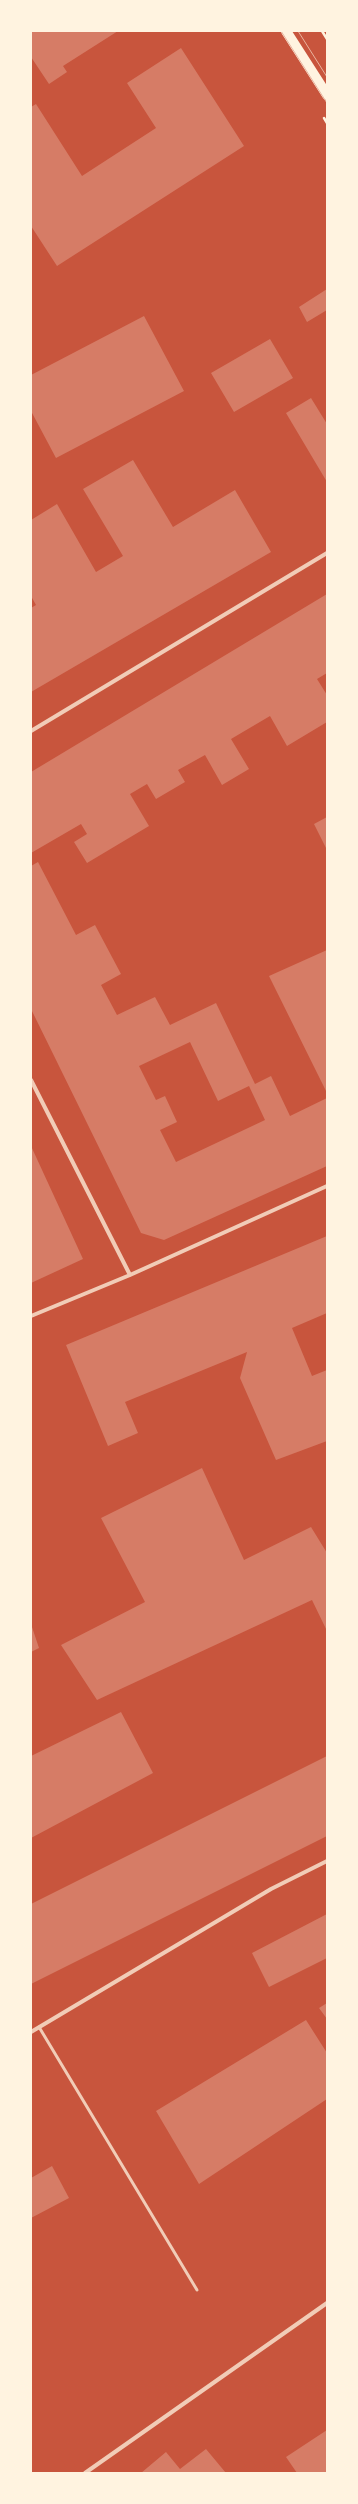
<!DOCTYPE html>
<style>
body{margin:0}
#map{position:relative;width:358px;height:2504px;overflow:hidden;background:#c8553d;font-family:"Fira Sans Condensed",sans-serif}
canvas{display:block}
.frame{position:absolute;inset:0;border:32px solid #fff3e0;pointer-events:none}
</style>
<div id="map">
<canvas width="358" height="2504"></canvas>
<div class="frame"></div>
</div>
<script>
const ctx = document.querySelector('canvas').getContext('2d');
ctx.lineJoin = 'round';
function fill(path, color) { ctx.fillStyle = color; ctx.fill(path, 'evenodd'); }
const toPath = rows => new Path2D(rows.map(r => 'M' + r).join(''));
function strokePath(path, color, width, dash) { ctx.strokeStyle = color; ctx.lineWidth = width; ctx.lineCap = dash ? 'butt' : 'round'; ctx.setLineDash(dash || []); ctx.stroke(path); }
fill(toPath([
 [31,31,118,31,63,66,67,72,49,84,31,57],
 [181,48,244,146,57,266,31,226,31,107,36,104,82,176,156,128,127,83],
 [327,289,327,310,307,322,299,307],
 [144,316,184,391,56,458,31,411,31,375],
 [270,339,293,378,234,412,211,373],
 [311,398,327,424,327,482,286,413],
 [133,460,173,527,235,490,271,552,31,692,31,608,36,605,31,596,31,520,57,504,96,572,123,556,83,489],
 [327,594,327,673,317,679,327,695,327,722,287,746,270,716,231,739,249,769,222,785,205,755,178,770,185,782,156,799,147,784,130,794,149,826,87,863,74,842,87,834,81,824,31,853,31,772],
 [327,817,327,850,314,824],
 [38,862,76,935,95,925,121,974,101,985,117,1015,155,997,170,1025,216,1003,255,1084,271,1076,290,1116,327,1098,327,1166,164,1240,141,1233,31,1009,31,866],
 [190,1042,218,1101,249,1086,265,1120,176,1162,160,1130,177,1122,165,1096,156,1100,139,1066],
 [327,950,327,1093,269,976],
 [31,1146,83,1259,31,1283],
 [327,1236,327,1313,292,1328,312,1376,327,1370,327,1441,276,1460,240,1378,247,1352,125,1402,138,1433,108,1446,66,1345],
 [202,1468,244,1560,311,1527,327,1553,327,1631,312,1600,97,1700,61,1645,145,1602,101,1518],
 [31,1624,39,1648,31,1652],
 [121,1712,153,1773,31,1838,31,1756],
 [327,1756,327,1836,31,1984,31,1904],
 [327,1914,327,1958,269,1987,252,1953],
 [327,2003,327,2019,319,2008],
 [306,2020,327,2053,327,2099,199,2184,156,2111],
 [52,2166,69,2198,31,2218,31,2178],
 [327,2430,327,2473,297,2473,286,2457],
 [206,2449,226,2473,141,2473,166,2452,180,2469]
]), '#d67c66');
strokePath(toPath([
 [322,31,327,39],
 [324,118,327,123]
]), '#fff3e0', 2.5);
strokePath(toPath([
 [39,2027,197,2290]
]), '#f1ccb7', 3);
strokePath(toPath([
 [31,731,327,553],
 [31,1080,130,1275],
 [31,1316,130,1275,327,1186],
 [31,2032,271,1889,327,1861],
 [85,2473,327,2303]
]), '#f1ccb7', 4);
strokePath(toPath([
 [286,31,327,95]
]), '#fff3e0', 10);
strokePath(toPath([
 [281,31,327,103],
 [298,31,327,77]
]), '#e9b49f', 1);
</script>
